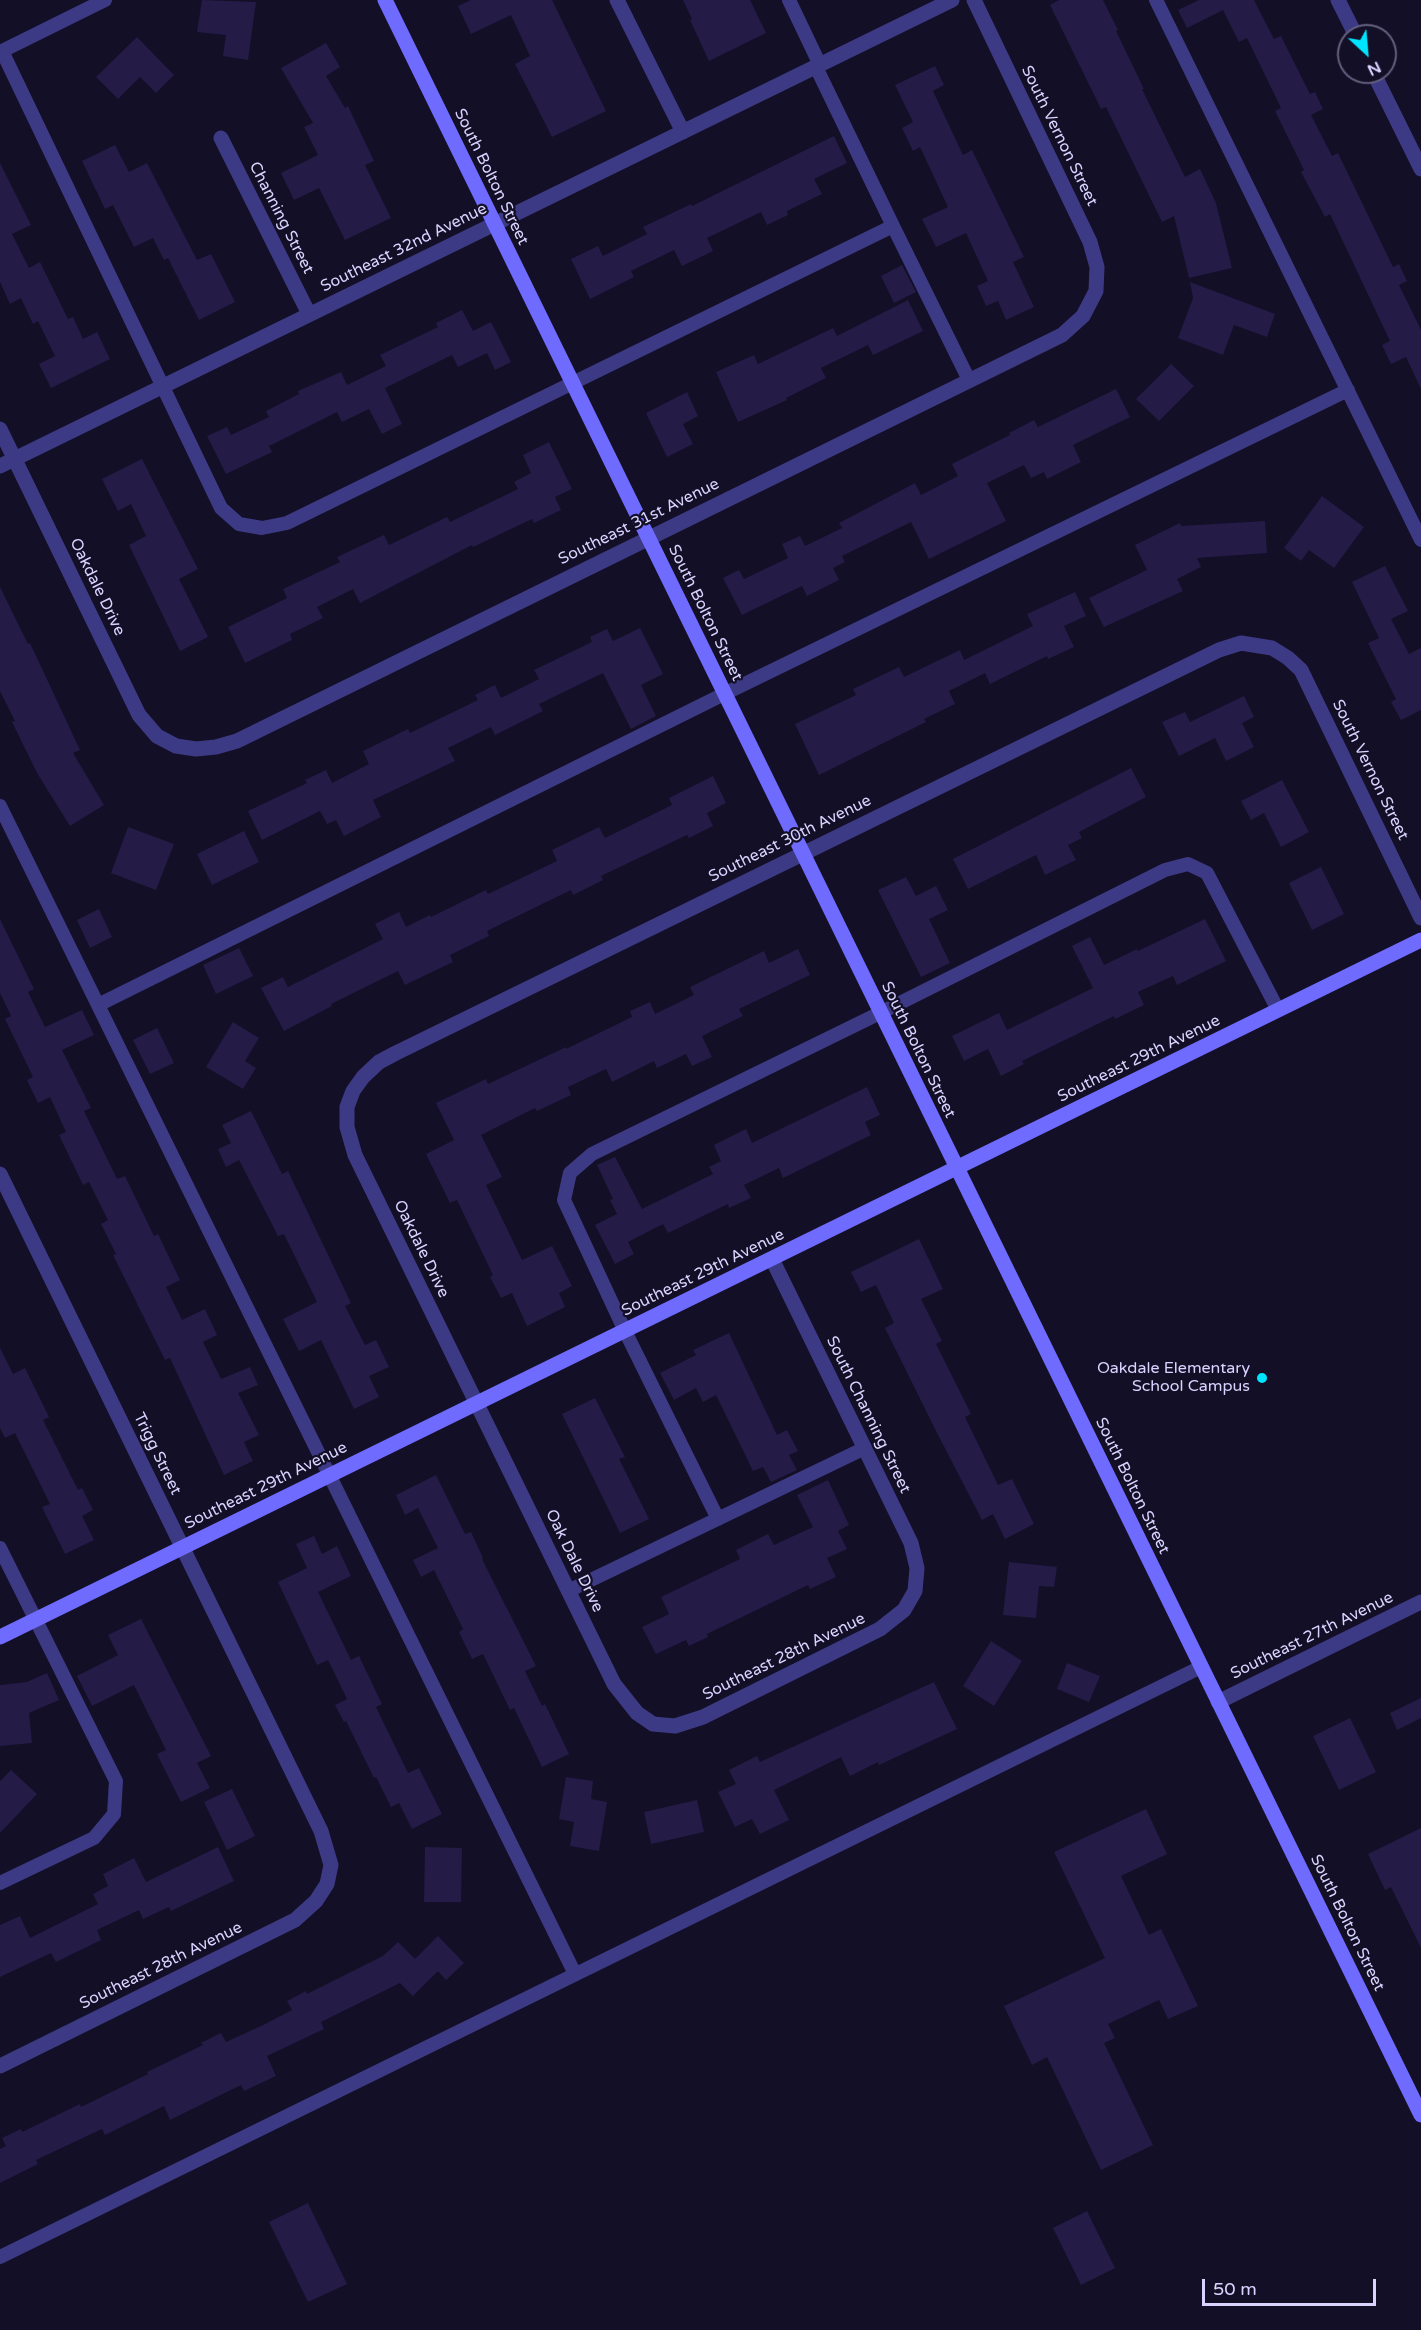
<!DOCTYPE html>
<style>
body{margin:0}
#map{position:relative;width:1421px;height:2330px;overflow:hidden;background:#130f26;font-family:"Varela Round",sans-serif}
canvas{display:block}
.north{position:absolute;left:1337px;top:24px;width:60px;height:60px;box-sizing:border-box;background:#130f26;border:2px solid #625e7d;border-radius:50%;rotate:154deg;font-size:16px;font-weight:700;line-height:24px;text-align:center;color:#d9d4ff}
.north::after{content:'';display:block;margin:auto;width:21px;height:27px;background:#00e5ff;clip-path:polygon(50% 0,100% 100%,50% 72%,0 100%)}
.scale{position:absolute;left:1202px;top:2279px;width:174px;height:27px;box-sizing:border-box;border:3px solid #d9d4ff;border-top:0;padding-left:8px;font-size:18px;line-height:21px;white-space:nowrap;color:#d9d4ff;-webkit-text-stroke:4px #130f26;paint-order:stroke}
</style>
<div id="map">
<canvas width="1421" height="2330"></canvas>
<div class="north">N</div>
<div class="scale">50 m</div>
</div>
<script>
const ctx = document.querySelector('canvas').getContext('2d');
ctx.lineJoin = 'round';
function fill(path, color) { ctx.fillStyle = color; ctx.fill(path, 'evenodd'); }
const toPath = rows => new Path2D(rows.map(r => 'M' + r).join(''));
function strokePath(path, color, width, dash) { ctx.strokeStyle = color; ctx.lineWidth = width; ctx.lineCap = dash ? 'butt' : 'round'; ctx.setLineDash(dash || []); ctx.stroke(path); }
function label(font, color, halo, rows, align = 'center') {
  ctx.font = font + ' "Varela Round",sans-serif'; ctx.lineWidth = 4.5; ctx.setLineDash([]); ctx.textBaseline = 'middle'; ctx.strokeStyle = halo; ctx.fillStyle = color; for (const [text, x, y, turn = 0] of rows) {
    ctx.save(); ctx.translate(x, y); ctx.rotate((+turn || 0) * Math.PI / 180); ctx.textAlign = isNaN(turn) ? turn : align; if (halo) ctx.strokeText(text, 0, 0); ctx.fillText(text, 0, 0); ctx.restore();
  }
}
fill(toPath([
 [202,0,256,2,248,60,223,56,226,35,197,32],
 [471,0,552,0,606,111,552,137,515,64,530,56,511,15,471,34,458,6],
 [683,0,750,0,766,33,709,61,690,20,692,19],
 [1059,0,1103,0,1118,30,1116,31,1144,89,1142,89,1185,177,1200,169,1216,203,1232,268,1189,278,1174,216,1162,222,1106,107,1101,109,1050,5],
 [1199,0,1254,0,1274,39,1281,36,1310,94,1315,92,1323,109,1311,115,1332,156,1338,153,1393,267,1399,264,1407,281,1399,285,1421,330,1421,389,1406,357,1391,364,1382,345,1390,341,1330,214,1325,217,1301,172,1304,170,1275,111,1281,108,1247,38,1239,42,1223,10,1187,28,1178,10],
 [137,37,174,75,156,93,140,77,118,99,96,77],
 [326,43,340,67,326,76,345,108,348,106,374,161,365,165,391,218,345,240,319,188,294,200,281,173,318,155,304,127,313,123,281,68],
 [935,66,944,85,933,91,963,155,972,150,1024,257,1013,262,1034,307,1006,320,998,301,986,306,977,286,988,281,966,233,936,247,922,219,948,207,920,147,913,151,902,128,913,122,895,85],
 [834,136,847,163,814,179,822,194,787,211,788,215,767,225,761,212,707,238,713,251,682,266,674,250,631,271,634,277,590,299,571,259,598,246,603,256,647,234,643,227,691,204,692,206],
 [115,145,129,172,147,163,197,260,211,254,235,302,199,320,168,258,164,260,153,238,134,247,113,205,105,209,82,161],
 [0,163,31,225,12,234,29,268,40,262,68,319,73,317,83,339,97,332,110,359,51,388,39,364,55,356,38,321,33,324,21,298,10,304,0,282],
 [902,265,916,292,894,303,881,276],
 [1190,282,1275,314,1267,337,1234,325,1223,355,1178,338,1193,298],
 [908,300,923,331,873,355,868,345,821,368,826,378,786,398,787,400,738,422,716,372,754,355,758,364,833,328,837,336],
 [462,310,473,331,491,322,511,362,495,370,487,353,458,367,452,355,385,388,402,424,382,434,369,409,342,422,337,412,269,446,272,452,226,474,207,436,227,427,231,435,269,417,266,411,299,394,298,391,341,372,347,385,386,366,380,355,438,327,436,323],
 [1171,364,1194,386,1159,421,1136,399],
 [1116,389,1130,417,1073,445,1081,462,1047,479,1044,472,1031,478,1024,465,987,483,1006,521,929,559,911,522,842,556,845,562,833,568,839,580,807,596,802,586,742,615,723,578,739,570,744,579,788,558,782,544,800,536,805,546,842,528,839,523,915,483,921,495,958,476,952,464,1010,435,1009,433,1034,420,1038,427],
 [687,392,698,416,683,424,693,444,667,457,646,413],
 [549,442,572,489,555,497,561,510,534,523,532,519,473,547,472,545,360,603,353,589,317,607,323,618,290,634,292,640,245,663,228,627,287,598,283,589,340,562,337,557,384,535,389,545,447,517,450,522,518,489,514,482,531,473,523,455],
 [142,459,198,569,179,579,208,637,180,651,129,545,146,536,131,504,118,511,102,479],
 [1322,496,1364,527,1334,568,1309,550,1301,561,1284,548],
 [1265,521,1267,553,1197,558,1201,567,1177,579,1183,591,1104,627,1089,598,1147,570,1135,545,1180,523,1181,526],
 [1385,566,1408,611,1391,619,1409,654,1421,648,1421,710,1401,720,1391,702,1396,699,1368,643,1379,638,1352,582],
 [0,587,28,644,30,643,80,750,73,753,104,805,70,826,37,773,12,722,15,721,0,691],
 [1075,592,1086,616,1064,626,1074,647,1048,659,1047,656,990,684,985,673,949,691,955,704,924,719,926,722,819,775,795,724,856,695,853,689,899,667,904,677,960,650,964,660,1033,626,1027,614],
 [640,628,663,674,641,685,656,716,631,729,603,673,539,704,543,711,495,735,491,727,448,748,455,761,373,800,381,817,344,836,336,820,327,824,320,811,262,840,248,811,307,783,305,780,326,770,332,783,369,764,363,751,408,729,410,733,478,700,475,695,495,685,501,698,539,679,534,670,592,642,590,637,607,629,613,641],
 [1244,696,1254,717,1242,723,1254,747,1226,761,1215,738,1179,756,1162,722,1185,712,1190,722],
 [1131,768,1146,797,1079,832,1082,838,1068,845,1076,860,1045,875,1036,855,968,889,953,859],
 [713,776,726,803,707,813,713,826,689,838,687,835,601,876,603,880,573,895,571,890,487,931,489,936,450,955,453,962,405,985,398,971,331,1004,332,1006,284,1031,261,988,283,977,288,987,383,939,375,924,399,912,406,927,430,915,431,917,486,890,488,894,557,861,552,850,599,827,605,838,672,805,669,798],
 [1282,780,1309,832,1281,847,1264,813,1251,820,1241,801],
 [128,827,174,844,156,890,111,873],
 [244,831,259,862,212,885,197,854],
 [1321,867,1344,914,1312,930,1289,883],
 [906,877,916,896,936,886,948,910,929,919,950,963,921,977,878,890],
 [99,909,112,937,90,948,77,920],
 [0,919,34,989,28,992,45,1027,82,1010,94,1035,62,1050,91,1108,84,1111,117,1179,125,1176,154,1236,158,1234,180,1280,166,1287,182,1320,205,1309,217,1335,203,1342,221,1379,250,1367,258,1385,238,1393,259,1435,244,1442,253,1461,224,1475,170,1358,165,1360,113,1255,116,1254,101,1224,108,1220,89,1182,83,1185,59,1135,66,1132,50,1097,38,1103,27,1080,33,1077,5,1019,11,1016,0,993],
 [1205,919,1226,961,1177,985,1173,976,1138,992,1144,1005,1115,1019,1114,1016,1022,1061,1024,1064,1001,1076,988,1049,964,1061,952,1036,999,1013,1007,1030,1093,988,1072,946,1090,937,1104,965,1137,949,1138,951],
 [239,948,253,976,216,994,203,965],
 [798,949,810,975,739,1009,743,1016,702,1036,712,1057,692,1066,686,1054,657,1068,654,1061,612,1082,606,1069,568,1087,571,1095,537,1111,535,1108,481,1135,502,1177,486,1185,522,1260,552,1246,572,1286,559,1293,565,1307,527,1326,512,1293,501,1298,490,1277,493,1275,457,1200,450,1203,426,1154,454,1140,436,1103,486,1079,488,1084,566,1047,566,1049,632,1017,630,1011,650,1002,655,1014,694,995,690,987,764,951,769,963],
 [233,1022,259,1038,245,1061,256,1068,243,1089,206,1067],
 [157,1028,174,1063,150,1074,133,1040],
 [867,1087,880,1115,865,1122,871,1135,783,1178,779,1168,744,1185,751,1198,729,1208,728,1204,668,1233,663,1224,628,1242,634,1254,615,1264,595,1225,617,1214,610,1200,613,1199,597,1165,615,1157,642,1209,713,1174,709,1167,721,1161,714,1145,746,1129,752,1143],
 [251,1111,282,1174,288,1171,351,1303,345,1306,365,1345,376,1340,389,1367,369,1376,379,1397,354,1409,321,1340,299,1351,283,1319,317,1302,284,1234,278,1236,239,1160,226,1167,218,1149,231,1143,222,1125],
 [919,1239,943,1289,921,1299,942,1341,936,1344,971,1414,965,1417,998,1485,1012,1479,1034,1524,1005,1539,993,1514,982,1520,936,1431,885,1328,894,1323,876,1285,861,1292,851,1272],
 [729,1333,777,1435,787,1430,798,1451,789,1455,797,1470,771,1482,763,1467,753,1471,716,1395,703,1402,696,1388,674,1400,660,1373,696,1355,693,1350],
 [0,1348,13,1374,25,1368,49,1417,43,1420,78,1490,82,1488,93,1510,82,1516,94,1540,65,1554,42,1507,50,1504,15,1433,5,1438,0,1428],
 [595,1398,625,1457,619,1459,649,1519,620,1533,562,1414],
 [436,1475,465,1534,471,1532,483,1558,482,1559,536,1666,525,1671,542,1706,545,1704,569,1754,542,1767,514,1708,510,1710,483,1654,472,1659,459,1632,463,1629,434,1570,421,1577,413,1560,438,1548,418,1508,405,1515,396,1495],
 [828,1480,849,1525,838,1531,847,1549,827,1558,836,1577,810,1589,808,1585,707,1634,708,1637,689,1646,686,1640,656,1654,642,1627,669,1614,661,1597,740,1559,736,1550,768,1534,774,1545,813,1527,797,1495],
 [314,1536,322,1554,337,1546,351,1576,318,1592,351,1660,359,1656,382,1704,376,1707,408,1773,419,1768,442,1814,412,1829,399,1803,391,1807,376,1777,374,1778,346,1721,344,1722,335,1705,347,1699,328,1660,317,1665,278,1582,307,1568,296,1544],
 [1009,1562,1057,1567,1054,1587,1039,1586,1036,1618,1003,1615],
 [141,1619,211,1756,197,1763,210,1788,181,1802,157,1754,166,1750,134,1685,92,1706,77,1676,118,1655,108,1635],
 [991,1641,1022,1661,994,1706,963,1686],
 [1067,1663,1100,1676,1089,1702,1057,1689],
 [47,1673,59,1700,29,1713,32,1743,0,1746,0,1685,27,1682],
 [934,1682,957,1729,879,1765,878,1762,850,1776,841,1757,774,1790,789,1820,760,1834,752,1819,735,1827,718,1792,736,1784,729,1770,757,1756,760,1762],
 [1421,1698,1421,1718,1397,1730,1390,1713],
 [1350,1718,1376,1772,1339,1790,1313,1736],
 [11,1770,37,1794,0,1833,0,1781],
 [566,1777,593,1781,591,1799,607,1802,599,1851,570,1846,574,1822,559,1819],
 [232,1789,255,1836,227,1850,204,1802],
 [697,1800,704,1832,651,1844,644,1812],
 [1146,1809,1167,1854,1121,1876,1149,1935,1161,1929,1198,2006,1168,2019,1159,2000,1108,2024,1115,2038,1104,2043,1153,2145,1101,2170,1047,2057,1032,2065,1004,2006,1105,1958,1054,1852],
 [1421,1828,1421,1948,1391,1887,1385,1890,1368,1854],
 [218,1847,234,1881,171,1911,169,1907,143,1919,139,1910,97,1930,101,1940,56,1962,51,1953,0,1977,0,1925,20,1916,30,1938,98,1904,93,1894,108,1886,103,1874,134,1858,146,1882],
 [425,1847,462,1848,461,1902,424,1902],
 [438,1936,464,1963,446,1980,438,1971,413,1996,400,1983,321,2022,324,2029,267,2056,276,2076,244,2091,241,2085,170,2120,164,2106,105,2135,102,2129,36,2160,38,2164,0,2183,0,2149,6,2146,2,2138,21,2129,22,2132,80,2104,81,2107,148,2074,147,2072,203,2045,201,2043,221,2033,226,2042,263,2025,292,2010,287,2001,306,1991,307,1994,383,1956,398,1942,415,1959],
 [308,2203,347,2284,308,2302,269,2222],
 [1087,2211,1115,2268,1081,2285,1053,2228]
]), '#241b47');
strokePath(toPath([
 [789,0,820,65],
 [1156,0,1421,540],
 [2,51,221,508,239,524,262,528,287,523,893,226,816,67],
 [0,52,105,0],
 [893,226,969,380],
 [0,806,575,1974],
 [98,1005,724,694,1348,390],
 [718,1519,625,1331,564,1200,570,1173,592,1154,880,1013,1165,870,1188,864,1207,873,1278,1010],
 [0,1548,116,1781,114,1814,94,1838,0,1883],
 [568,1591,865,1448],
 [0,2257,1201,1667]
]), '#3d3a85', 14);
strokePath(toPath([
 [617,0,683,132],
 [1338,0,1356,36],
 [1373,72,1421,169],
 [221,138,309,314],
 [0,429,139,715,157,736,176,746,196,749,216,747,237,741,1062,335,1083,316,1096,291,1097,267,1090,242,974,0],
 [0,466,952,0],
 [0,1174,321,1831,331,1865,327,1884,316,1901,295,1920,0,2066],
 [772,1259,911,1543,917,1568,915,1591,904,1610,880,1629,703,1717,675,1726,653,1724,637,1713,614,1684,355,1155,347,1127,347,1107,353,1091,363,1077,379,1062,396,1053,1219,650,1241,643,1272,648,1288,658,1301,670,1421,918],
 [1218,1702,1421,1602]
]), '#3d3a85', 15);
strokePath(toPath([
 [385,0,1421,2115],
 [0,1637,1421,940]
]), '#6f6bff', 15);
for (const [x, y, r, color] of [
 [1262,1378,6,"#00e5ff"]
]) { const dot = new Path2D(); dot.arc(x, y, r, 0, 2 * Math.PI); ctx.fillStyle = color; ctx.fill(dot); strokePath(dot, '#130f26', 2); }
label('16px', '#d9d4ff', '#130f26', [
 ["South Vernon Street",1059,136,64],
 ["South Bolton Street",491,177,64],
 ["Channing Street",281,218,63],
 ["Southeast 32nd Avenue",404,248,-26],
 ["Southeast 31st Avenue",639,522,-26],
 ["Oakdale Drive",97,587,64],
 ["South Bolton Street",705,613,64],
 ["South Vernon Street",1370,770,64],
 ["Southeast 30th Avenue",790,839,-26],
 ["South Bolton Street",918,1050,64],
 ["Southeast 29th Avenue",1139,1059,-26],
 ["Oakdale Drive",421,1249,64],
 ["Southeast 29th Avenue",703,1273,-26],
 ["South Channing Street",868,1415,64],
 ["Trigg Street",157,1454,64],
 ["Southeast 29th Avenue",266,1486,-26],
 ["South Bolton Street",1132,1486,64],
 ["Oak Dale Drive",574,1561,64],
 ["Southeast 27th Avenue",1312,1636,-26],
 ["Southeast 28th Avenue",784,1657,-26],
 ["South Bolton Street",1347,1923,64],
 ["Southeast 28th Avenue",161,1966,-26]
]);
label('16px', '#d9d4ff', '#130f26', [
 ["Oakdale Elementary",1250,1369],
 ["School Campus",1250,1387]
], 'right');
</script>
